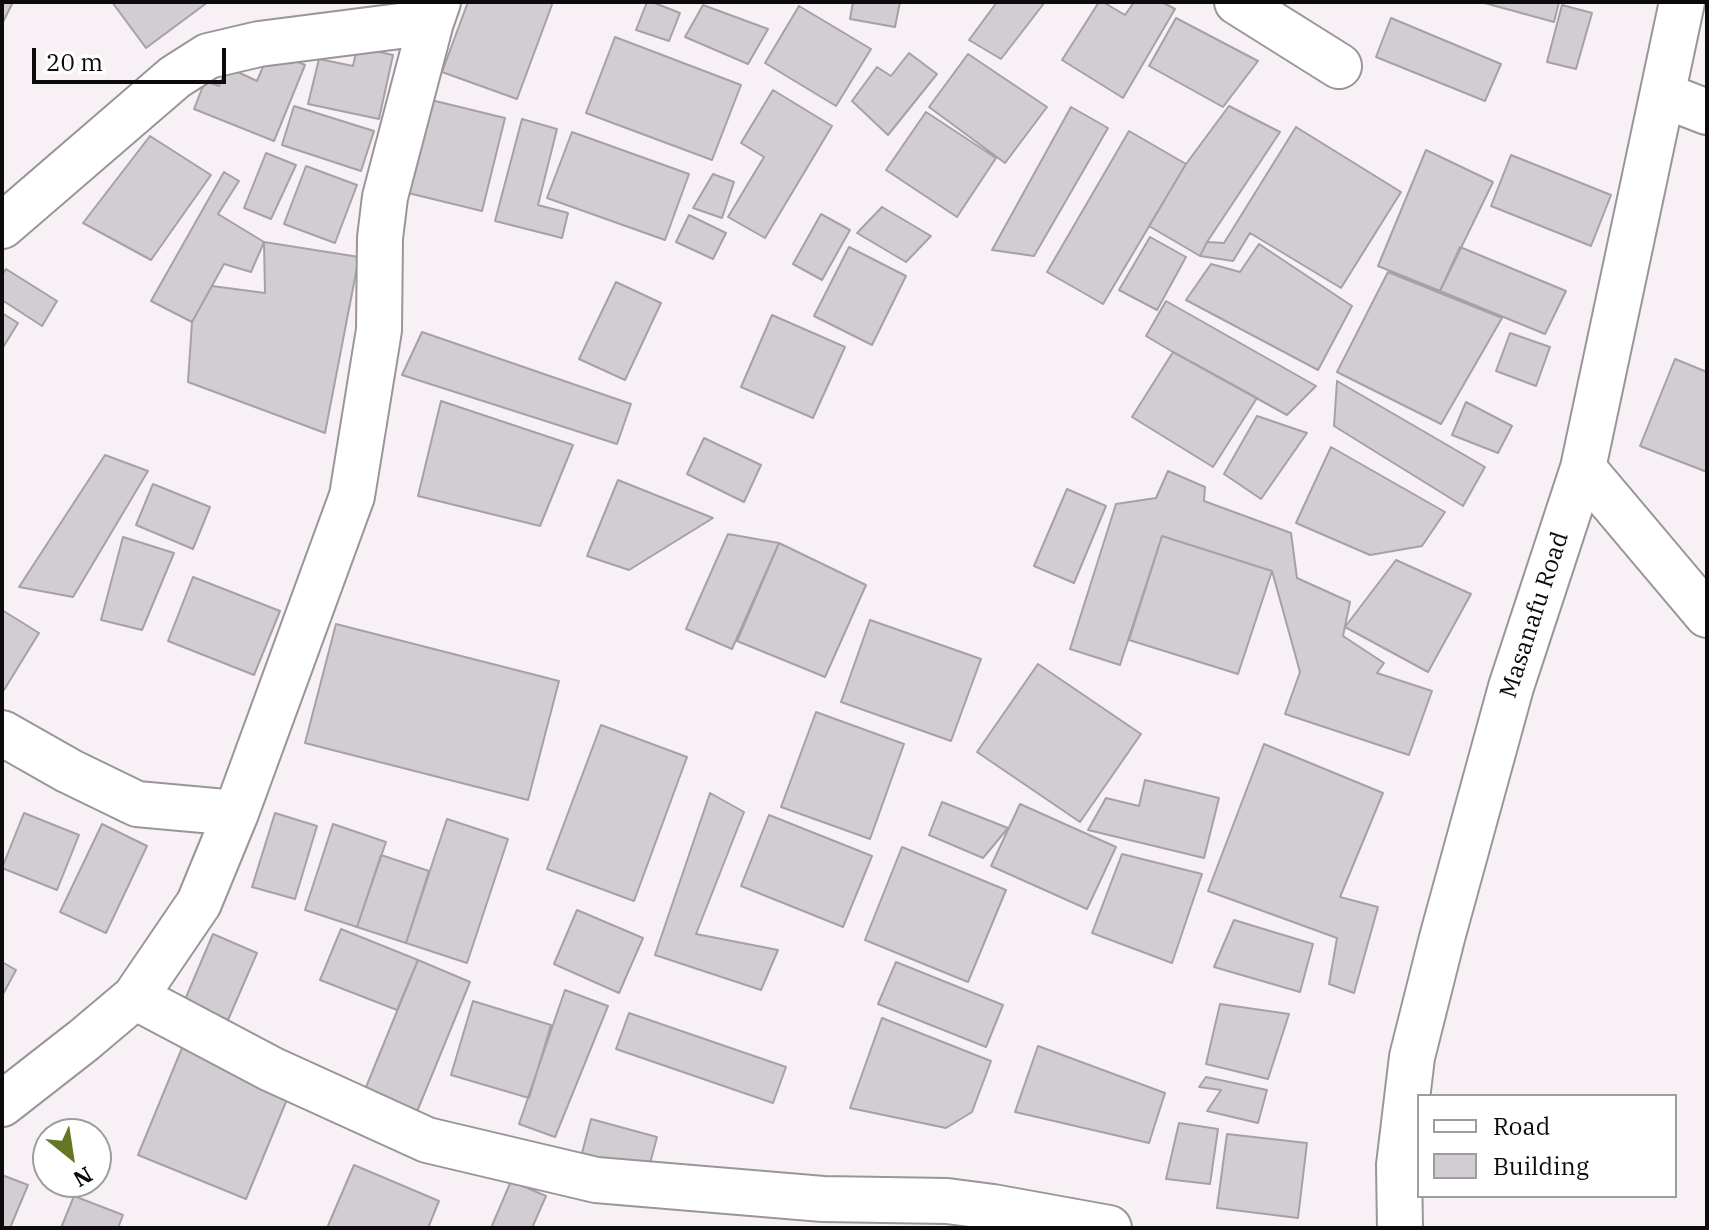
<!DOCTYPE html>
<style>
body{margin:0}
#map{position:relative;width:1709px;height:1230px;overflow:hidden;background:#f7f1f6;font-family:"IBM Plex Serif",serif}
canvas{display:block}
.frame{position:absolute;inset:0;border:4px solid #0c0b0c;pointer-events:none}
.legend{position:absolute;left:1417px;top:1094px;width:260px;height:104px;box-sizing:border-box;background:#fff;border:2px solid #9e9d9e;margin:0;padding:10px 14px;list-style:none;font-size:24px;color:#0c0b0c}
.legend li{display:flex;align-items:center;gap:16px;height:40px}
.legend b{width:40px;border:2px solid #9e9d9e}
.north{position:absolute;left:32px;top:1118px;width:80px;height:80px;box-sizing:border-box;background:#fff;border:2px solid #9e9d9e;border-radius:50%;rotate:150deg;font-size:22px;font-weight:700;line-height:32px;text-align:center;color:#0c0b0c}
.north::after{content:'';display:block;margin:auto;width:28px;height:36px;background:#657624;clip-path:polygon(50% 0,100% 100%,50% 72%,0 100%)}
.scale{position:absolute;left:32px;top:48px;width:194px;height:36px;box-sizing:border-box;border:4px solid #0c0b0c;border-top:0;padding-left:10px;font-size:24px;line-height:28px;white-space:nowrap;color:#0c0b0c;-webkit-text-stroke:6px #fff;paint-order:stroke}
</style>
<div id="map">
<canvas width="1709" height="1230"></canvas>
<div class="frame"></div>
<ul class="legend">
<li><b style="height:10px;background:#fff"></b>Road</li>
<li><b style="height:22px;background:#d2cdd2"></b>Building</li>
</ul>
<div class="north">N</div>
<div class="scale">20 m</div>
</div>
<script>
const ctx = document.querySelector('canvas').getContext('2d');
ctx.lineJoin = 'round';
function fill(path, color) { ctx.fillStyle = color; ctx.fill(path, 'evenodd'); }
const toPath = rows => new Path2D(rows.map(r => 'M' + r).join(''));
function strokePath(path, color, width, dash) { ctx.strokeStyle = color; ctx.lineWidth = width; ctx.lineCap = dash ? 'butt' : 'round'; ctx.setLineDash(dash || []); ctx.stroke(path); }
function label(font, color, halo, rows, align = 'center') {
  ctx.font = font + ' "IBM Plex Serif",serif'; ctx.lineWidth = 6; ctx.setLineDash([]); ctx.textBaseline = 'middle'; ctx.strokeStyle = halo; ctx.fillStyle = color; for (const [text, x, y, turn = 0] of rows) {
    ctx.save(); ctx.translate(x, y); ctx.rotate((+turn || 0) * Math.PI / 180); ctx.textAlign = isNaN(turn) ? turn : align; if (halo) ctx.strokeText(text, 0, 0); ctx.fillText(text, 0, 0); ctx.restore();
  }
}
const building = toPath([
 [2,2,13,2,2,24,2,2],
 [112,2,208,2,146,48,112,2],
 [468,2,553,2,517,99,442,72,468,2],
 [647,2,652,2,680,13,669,41,636,30,647,2],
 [853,2,900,2,895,27,850,19,853,2],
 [997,2,1045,2,1001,59,969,40,997,2],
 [1099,2,1103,2,1125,15,1134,2,1162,2,1175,9,1123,98,1062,60,1099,2],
 [1481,2,1559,2,1554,22,1481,2],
 [703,5,768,29,748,64,685,37,703,5],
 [1562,5,1592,13,1576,69,1547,62,1562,5],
 [799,6,871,49,836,106,765,63,799,6],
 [1176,18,1258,61,1223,107,1149,66,1176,18],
 [1391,18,1501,64,1485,101,1376,57,1391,18],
 [615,37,741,85,712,160,586,113,615,37],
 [357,47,393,55,379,119,308,104,319,59,353,66,357,47],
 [270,50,305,65,274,141,194,109,205,81,219,86,227,67,257,81,270,50],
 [909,53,937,74,888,135,852,101,877,67,891,76,909,53],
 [968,54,1047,107,1005,163,929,107,968,54],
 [773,90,832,126,765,238,728,217,764,157,741,143,773,90],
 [431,100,505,118,482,211,408,193,431,100],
 [294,106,374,131,361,171,282,145,294,106],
 [1229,106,1280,132,1207,242,1200,256,1149,226,1186,164,1229,106],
 [1071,107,1108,128,1034,256,992,250,1071,107],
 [926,112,996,158,957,217,886,170,926,112],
 [522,119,557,129,538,205,568,213,562,238,495,221,522,119],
 [1296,127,1401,192,1341,288,1250,233,1233,261,1200,256,1207,242,1224,243,1296,127],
 [1129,131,1186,164,1103,304,1047,272,1129,131],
 [572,132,689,174,665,240,547,198,572,132],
 [150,136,211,175,151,260,83,223,150,136],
 [1426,150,1493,182,1440,291,1378,266,1426,150],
 [266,153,296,165,271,219,244,208,266,153],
 [1511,155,1611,195,1591,246,1491,206,1511,155],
 [306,166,357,185,335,243,284,224,306,166],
 [224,172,239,181,218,214,264,242,251,272,224,264,192,322,151,301,224,172],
 [713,174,734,182,722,218,693,208,713,174],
 [882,207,931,236,906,262,857,233,882,207],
 [821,214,850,230,822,280,793,264,821,214],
 [689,215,726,233,713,259,676,242,689,215],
 [1150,237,1186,257,1157,310,1119,290,1150,237],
 [264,242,359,257,325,433,188,382,192,322,212,286,265,293,264,242],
 [1259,244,1352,306,1318,370,1186,300,1211,264,1240,272,1259,244],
 [849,247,906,276,872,345,814,316,849,247],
 [1460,247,1566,291,1545,334,1440,291,1460,247],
 [6,269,57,301,42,326,2,300,2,275,6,269],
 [1388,272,1502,318,1441,424,1337,372,1388,272],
 [616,282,661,303,625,380,579,359,616,282],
 [1166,301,1316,386,1287,415,1173,352,1146,336,1166,301],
 [2,313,18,323,2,349,2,313],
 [772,315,845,347,813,418,741,387,772,315],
 [422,332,631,404,617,444,402,375,422,332],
 [1510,333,1550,347,1536,386,1496,371,1510,333],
 [1173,352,1257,398,1213,467,1132,417,1173,352],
 [1675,359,1707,372,1707,472,1640,446,1675,359],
 [1337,381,1485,467,1463,506,1334,426,1337,381],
 [441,401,573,445,540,526,418,496,441,401],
 [1466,402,1512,426,1498,453,1452,435,1466,402],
 [1257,416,1307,433,1261,499,1224,474,1257,416],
 [704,438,761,465,744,502,687,474,704,438],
 [1331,447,1445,512,1422,546,1370,555,1296,523,1331,447],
 [105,455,148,471,73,597,19,587,105,455],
 [1168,471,1205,487,1204,501,1291,533,1297,578,1350,602,1343,636,1384,663,1377,673,1432,691,1409,755,1285,714,1300,672,1272,571,1162,536,1120,665,1070,649,1116,504,1156,498,1168,471],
 [618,480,713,518,629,570,587,556,618,480],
 [153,484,210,507,193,549,136,525,153,484],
 [1067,489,1106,506,1074,583,1034,566,1067,489],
 [728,534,779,543,732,649,686,629,728,534],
 [1162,536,1272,571,1238,674,1129,640,1162,536],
 [123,537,174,553,142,630,101,620,123,537],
 [779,543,866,585,825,677,737,641,779,543],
 [1396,560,1471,594,1428,672,1345,627,1396,560],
 [193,577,280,611,254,675,168,641,193,577],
 [2,610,39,633,4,690,2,689,2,610],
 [870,620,981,659,951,741,841,702,870,620],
 [336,624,559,681,528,800,305,743,336,624],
 [1038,664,1141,734,1080,822,977,752,1038,664],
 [816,712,904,744,870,839,781,807,816,712],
 [601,725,687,757,634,901,547,869,601,725],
 [1264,744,1383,793,1340,897,1378,907,1354,993,1329,984,1337,938,1208,891,1264,744],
 [1145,780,1219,798,1204,858,1088,830,1106,798,1139,806,1145,780],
 [710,793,744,812,696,934,778,950,761,990,655,955,710,793],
 [942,802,1008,828,983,858,929,835,942,802],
 [1020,804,1116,847,1087,909,991,866,1020,804],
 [24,813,79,835,57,890,2,868,24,813],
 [275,813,317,826,295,899,252,887,275,813],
 [769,815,872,856,843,927,741,886,769,815],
 [447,819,508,839,467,963,406,943,447,819],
 [102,824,147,846,106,933,60,912,102,824],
 [333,824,386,842,357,927,305,910,333,824],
 [902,847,1006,890,968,982,865,940,902,847],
 [1122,854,1202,874,1172,963,1092,933,1122,854],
 [381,855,429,871,406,943,357,927,381,855],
 [577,910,643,938,619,993,554,964,577,910],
 [1234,920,1313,944,1300,992,1214,967,1234,920],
 [341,929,418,960,397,1010,320,980,341,929],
 [213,934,257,953,228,1020,184,1002,213,934],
 [418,960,470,982,416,1114,364,1092,418,960],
 [2,962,16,970,2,996,2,962],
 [896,962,1003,1005,986,1047,878,1004,896,962],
 [565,990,608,1006,555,1137,519,1124,565,990],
 [473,1001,551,1025,529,1098,451,1075,473,1001],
 [1220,1004,1289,1014,1268,1079,1206,1064,1220,1004],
 [629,1013,786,1067,773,1103,616,1049,629,1013],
 [882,1018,991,1061,972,1112,946,1128,850,1108,882,1018],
 [1038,1046,1165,1093,1149,1143,1015,1112,1038,1046],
 [182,1048,290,1092,246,1199,138,1155,182,1048],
 [1206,1077,1267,1090,1258,1123,1207,1111,1221,1090,1199,1087,1206,1077],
 [591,1119,657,1137,648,1171,582,1153,591,1119],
 [1179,1123,1218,1129,1210,1184,1166,1179,1179,1123],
 [1227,1134,1307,1143,1298,1218,1217,1208,1227,1134],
 [354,1165,439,1201,428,1228,327,1228,354,1165],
 [2,1175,28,1185,10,1228,2,1228,2,1175],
 [511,1181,546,1196,532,1228,491,1228,511,1181],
 [74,1196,123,1215,118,1228,61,1228,74,1196]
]);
fill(building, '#d2cdd2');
strokePath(building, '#a6a1a5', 2);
const minor = toPath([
 [1237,2,1339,66],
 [1663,95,1707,112],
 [2,226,175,77,208,56,259,44,431,22],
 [1583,468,1707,615],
 [2,733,69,771,137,804,236,813],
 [135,997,271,1069,427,1140,596,1180,823,1199,947,1201,993,1207,1109,1228],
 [2,1104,84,1040,135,997,199,903,236,813,352,496,379,330,380,238,385,197,431,22,438,2],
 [1400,1228,1399,1165,1412,1057,1442,938,1511,687,1583,468,1682,2]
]);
strokePath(minor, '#9a9599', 48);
strokePath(minor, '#fff', 44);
label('24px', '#0c0b0c', '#fff', [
 ["Masanafu Road",1535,615,-72]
]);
</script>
